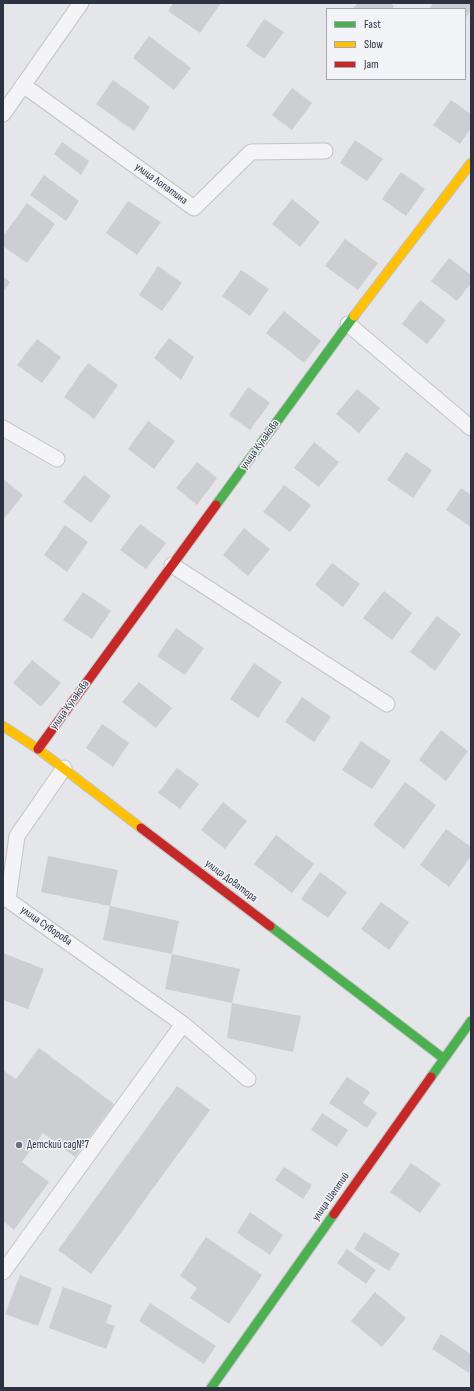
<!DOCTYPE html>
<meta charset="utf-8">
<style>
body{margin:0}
#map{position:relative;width:474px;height:1391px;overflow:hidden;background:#e4e6e9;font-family:"Sofia Sans Condensed",sans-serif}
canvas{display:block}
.frame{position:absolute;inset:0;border:4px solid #2d3241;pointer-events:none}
.legend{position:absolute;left:326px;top:8px;width:140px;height:72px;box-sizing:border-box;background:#f3f4f8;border:1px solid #a4a6af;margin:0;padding:5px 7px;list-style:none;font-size:12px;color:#2d3241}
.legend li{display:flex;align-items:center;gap:8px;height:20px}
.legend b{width:20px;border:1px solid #a4a6af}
</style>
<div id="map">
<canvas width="474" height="1391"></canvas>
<div class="frame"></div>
<ul class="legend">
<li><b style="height:5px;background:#4caf50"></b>Fast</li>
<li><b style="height:5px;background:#ffc107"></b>Slow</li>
<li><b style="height:5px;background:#c62828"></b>Jam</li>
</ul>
</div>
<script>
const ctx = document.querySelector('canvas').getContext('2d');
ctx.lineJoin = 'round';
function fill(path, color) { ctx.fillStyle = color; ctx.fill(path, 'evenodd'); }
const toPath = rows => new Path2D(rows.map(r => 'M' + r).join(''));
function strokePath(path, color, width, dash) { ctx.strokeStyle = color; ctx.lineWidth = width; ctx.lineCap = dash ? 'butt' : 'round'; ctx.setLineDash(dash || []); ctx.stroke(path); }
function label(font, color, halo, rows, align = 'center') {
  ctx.font = font + ' "Sofia Sans Condensed",sans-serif'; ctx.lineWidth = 3; ctx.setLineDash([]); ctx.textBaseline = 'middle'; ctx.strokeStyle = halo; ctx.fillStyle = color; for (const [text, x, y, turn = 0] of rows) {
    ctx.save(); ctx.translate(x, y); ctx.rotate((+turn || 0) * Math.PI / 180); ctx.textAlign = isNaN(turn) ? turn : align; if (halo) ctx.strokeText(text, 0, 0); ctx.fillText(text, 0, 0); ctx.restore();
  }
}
fill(toPath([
 [173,3,221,3,200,33,168,11],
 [357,3,390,3,394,6,392,9,353,9],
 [433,3,471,3,471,10,465,19,465,9,433,9,430,7],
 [264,19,284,32,264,59,246,46],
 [149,36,191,68,174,90,133,58],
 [113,80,150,107,134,131,96,104],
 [292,88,312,103,292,130,272,115],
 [451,100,471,114,471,128,460,144,433,125],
 [355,140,383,159,367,181,340,163],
 [62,142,89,161,81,175,54,154],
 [401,172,425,189,406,216,382,199],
 [44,175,79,201,66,221,30,195],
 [292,199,320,222,300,247,272,224],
 [128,201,161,222,137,255,106,233],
 [27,203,55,224,27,263,3,246,3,236],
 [345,239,378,263,358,290,325,266],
 [449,258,471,275,471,283,457,301,431,281],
 [158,266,182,283,162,311,139,295],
 [241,270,269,289,250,316,222,296],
 [3,276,10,282,3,292],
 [420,300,446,320,427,344,402,324],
 [284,311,321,341,304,363,266,333],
 [169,338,194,357,181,380,154,358],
 [37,339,61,357,42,383,17,365],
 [88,363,118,385,94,419,64,397],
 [248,387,270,403,250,430,229,415],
 [357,389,380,408,359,433,336,414],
 [148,421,175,441,154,469,128,449],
 [314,442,339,462,319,487,294,468],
 [406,452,432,470,413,498,387,480],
 [197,462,217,478,197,505,176,488],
 [84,475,111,496,91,523,63,502],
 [3,479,23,495,3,520],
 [284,485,311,505,290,532,263,512],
 [461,488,471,495,471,527,446,510],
 [140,524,166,543,146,569,120,550],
 [65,525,88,542,67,572,44,555],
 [244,528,270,549,248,576,223,555],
 [332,563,360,584,343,607,315,585],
 [384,591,412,613,392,640,363,618],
 [83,592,111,611,92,639,63,620],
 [437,616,461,634,435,671,410,652],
 [176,628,204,648,185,675,157,656],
 [32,660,61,683,41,707,13,683],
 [254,663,282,682,258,718,230,699],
 [139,682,172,708,156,728,122,702],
 [302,697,331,717,314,742,285,722],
 [102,724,129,743,113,767,86,748],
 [441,730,468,751,446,781,419,760],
 [361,741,391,761,372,789,342,770],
 [177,768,199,784,180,809,158,793],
 [405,782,436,805,404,849,373,825],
 [223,802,247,821,225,849,201,830],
 [446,829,471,847,471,856,449,887,420,865],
 [276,835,314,864,292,893,254,864],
 [48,856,118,870,110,906,41,892],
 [320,872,347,892,328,918,301,899],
 [381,902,409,922,389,950,361,929],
 [110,906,179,921,172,954,103,940],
 [3,953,44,969,28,1009,3,1000],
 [172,954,240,969,232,1003,165,989],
 [232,1003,301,1016,293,1052,227,1038],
 [39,1048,114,1104,75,1157,43,1133,22,1162,49,1182,14,1230,3,1221,3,1070,16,1079],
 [347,1077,370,1092,363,1103,377,1113,367,1128,329,1103],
 [177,1086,210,1110,91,1274,58,1250],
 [322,1113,348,1130,337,1147,311,1130],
 [411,1163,441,1184,420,1213,390,1192],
 [284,1167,312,1185,303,1199,275,1180],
 [250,1212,283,1235,270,1255,237,1233],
 [364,1232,400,1254,389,1271,354,1249],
 [206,1237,262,1275,229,1324,190,1298,197,1288,180,1276],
 [347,1249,376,1270,366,1284,337,1263],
 [20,1275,52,1288,38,1326,5,1314],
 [63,1287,112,1305,106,1323,115,1326,106,1349,49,1328],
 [375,1292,406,1318,382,1347,351,1321],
 [150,1303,216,1346,204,1364,139,1321],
 [441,1334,471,1354,469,1373,432,1349]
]), '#cdced1');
const street = toPath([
 [23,85,194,208,251,152,325,151],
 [3,114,81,3],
 [348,324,471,428],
 [3,428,57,459],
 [172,565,387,704],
 [64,768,17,836,8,900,183,1024,248,1079],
 [3,1272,183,1024]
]);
const fast = toPath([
 [216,505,354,316],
 [270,926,443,1058],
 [431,1077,471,1021],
 [211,1388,334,1214]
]);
const slow = toPath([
 [354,316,471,163],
 [3,726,38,749,141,828]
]);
const jam = toPath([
 [38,749,216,505],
 [141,828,270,926],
 [334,1214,431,1077]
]);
strokePath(street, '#c3c4c7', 17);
strokePath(fast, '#c3c4c7', 11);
strokePath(slow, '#c3c4c7', 11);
strokePath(jam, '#c3c4c7', 11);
strokePath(street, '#f4f4f6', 15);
strokePath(fast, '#4caf50', 9);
strokePath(slow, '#ffc107', 9);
strokePath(jam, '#c62828', 9);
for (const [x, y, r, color] of [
 [19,1145,4,"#6d717c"]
]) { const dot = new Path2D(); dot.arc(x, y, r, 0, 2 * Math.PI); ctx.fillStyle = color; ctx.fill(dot); strokePath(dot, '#f3f4f8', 1.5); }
label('11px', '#2d3241', '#f3f4f8', [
 ["улица Лопатина",161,184,36],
 ["улица Кулакова",260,445,-54],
 ["улица Кулакова",70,705,-54],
 ["улица Доватора",231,881,37],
 ["улица Суворова",46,926,35],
 ["улица Шептий",331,1197,-55]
]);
label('11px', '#2d3241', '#f3f4f8', [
 ["Детский сад№7",27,1145]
], 'left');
</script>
